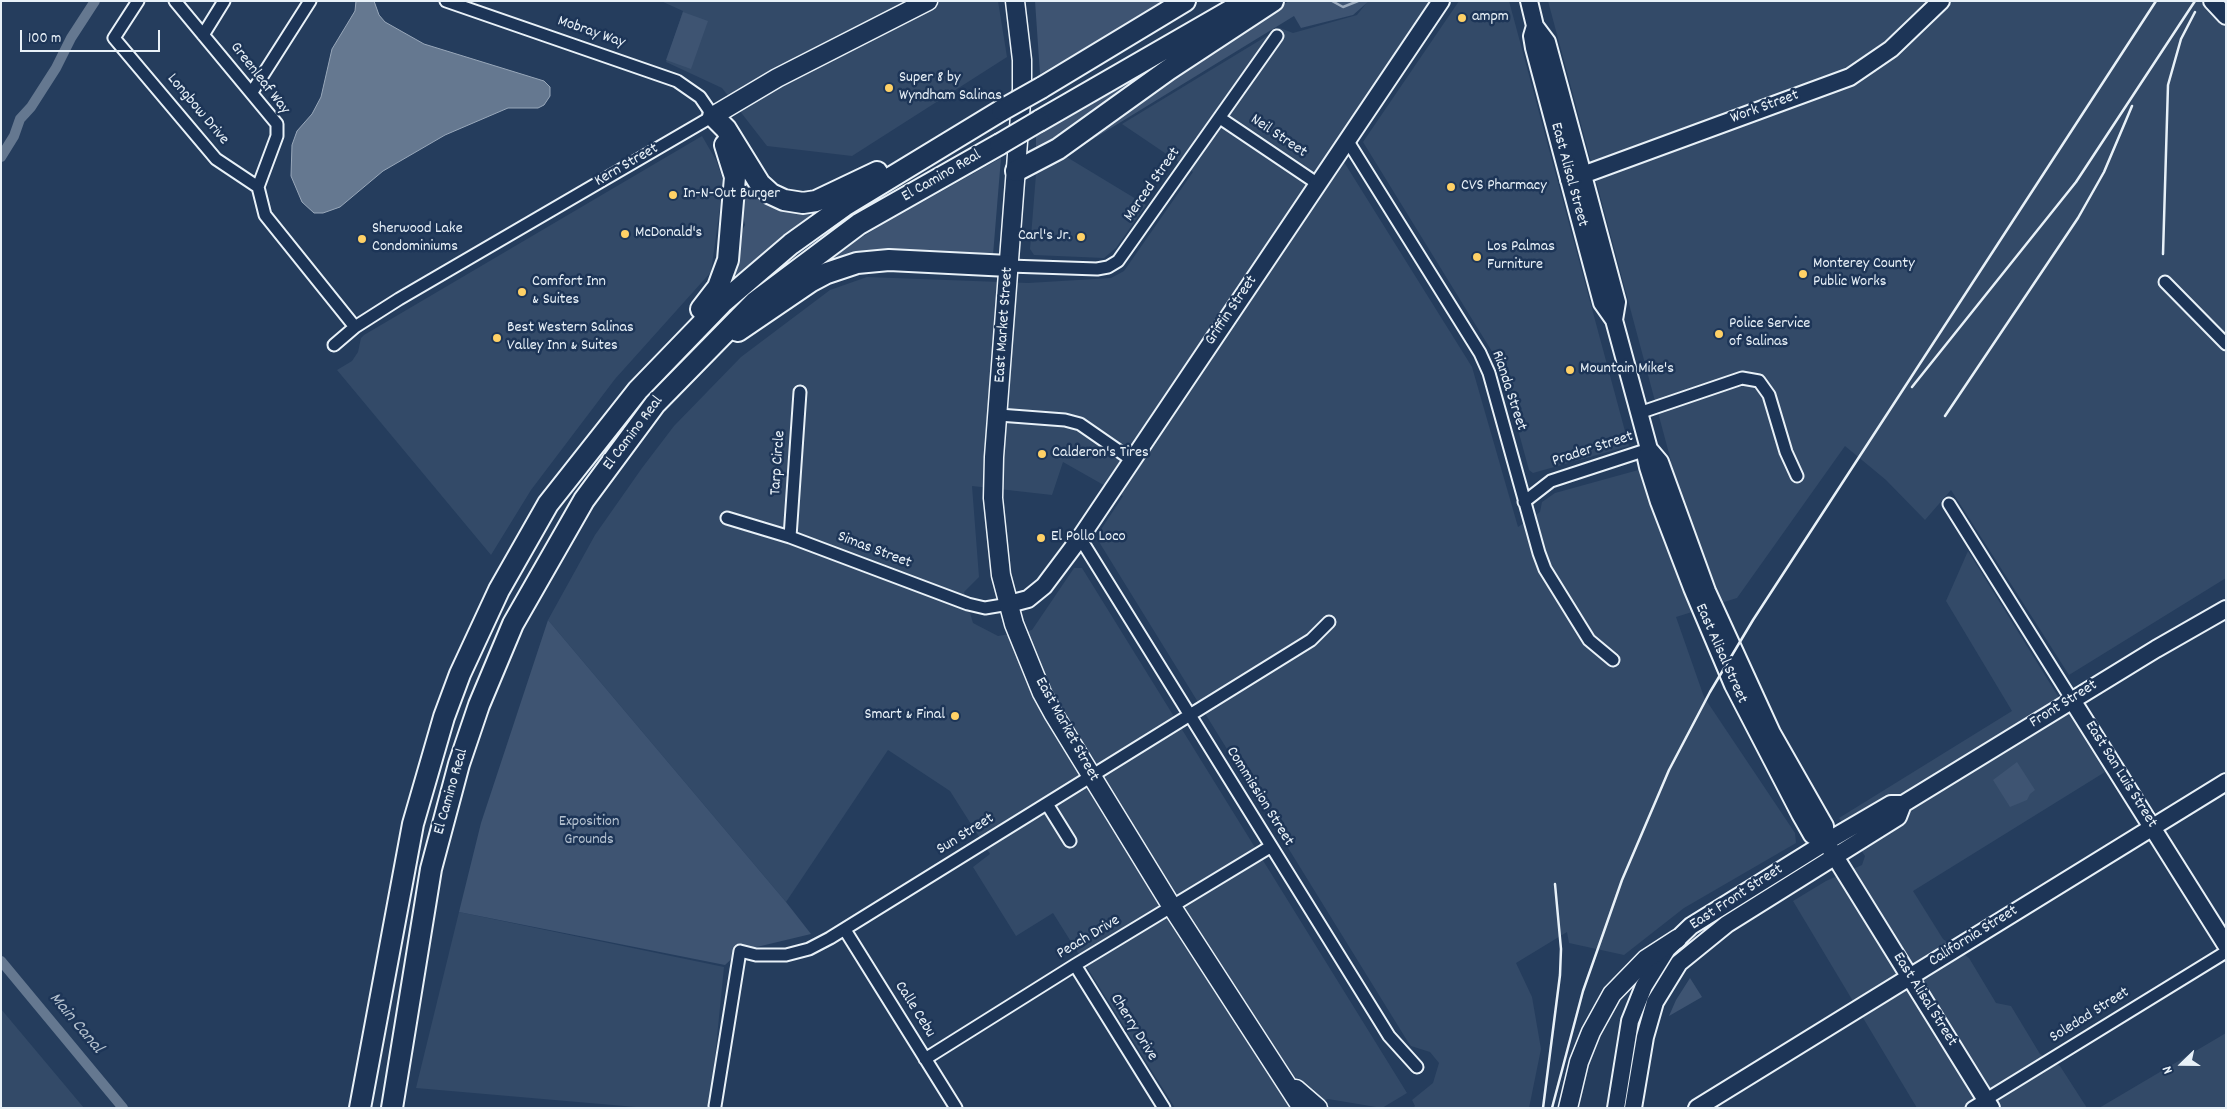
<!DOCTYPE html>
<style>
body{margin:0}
#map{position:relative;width:2227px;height:1109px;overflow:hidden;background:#253d5d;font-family:Dekko,sans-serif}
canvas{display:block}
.frame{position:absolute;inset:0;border:2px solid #e8f1f8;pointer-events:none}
.north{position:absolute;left:2157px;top:1039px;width:50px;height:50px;-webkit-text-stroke:4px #1d3557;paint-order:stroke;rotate:248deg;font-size:14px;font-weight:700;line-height:20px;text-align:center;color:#e8f1f8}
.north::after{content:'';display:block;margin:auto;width:18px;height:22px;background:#e8f1f8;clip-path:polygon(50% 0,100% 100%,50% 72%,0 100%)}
.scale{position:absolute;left:20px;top:30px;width:140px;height:22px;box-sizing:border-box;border:2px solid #e8f1f8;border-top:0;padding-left:6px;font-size:15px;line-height:18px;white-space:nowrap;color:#e8f1f8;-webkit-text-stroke:4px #1d3557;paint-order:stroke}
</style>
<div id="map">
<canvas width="2227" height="1109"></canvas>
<div class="frame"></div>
<div class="north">N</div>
<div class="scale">100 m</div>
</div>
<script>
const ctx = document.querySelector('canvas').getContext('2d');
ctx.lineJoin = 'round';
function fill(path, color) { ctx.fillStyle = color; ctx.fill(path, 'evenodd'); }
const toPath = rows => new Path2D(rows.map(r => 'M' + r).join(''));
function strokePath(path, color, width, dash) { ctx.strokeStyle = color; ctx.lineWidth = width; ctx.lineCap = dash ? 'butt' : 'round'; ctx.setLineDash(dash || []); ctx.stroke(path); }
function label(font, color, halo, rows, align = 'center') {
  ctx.font = font + ' Dekko,sans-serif'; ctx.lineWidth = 5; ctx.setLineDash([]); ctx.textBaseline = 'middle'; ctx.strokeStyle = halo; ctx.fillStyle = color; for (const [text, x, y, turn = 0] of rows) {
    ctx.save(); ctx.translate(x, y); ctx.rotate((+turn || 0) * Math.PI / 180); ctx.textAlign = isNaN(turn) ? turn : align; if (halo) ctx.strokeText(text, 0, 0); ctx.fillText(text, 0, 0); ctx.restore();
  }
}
fill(toPath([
 [661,1,998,1,1007,57,852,156,767,146,722,88,666,62,683,11],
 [1368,1,1429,1,1334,146,1472,367,1518,527,1540,512,1542,502,1555,493,1671,461,1548,1,2226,1,2226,578,2069,675,1951,490,1925,520,1886,480,1845,446,1737,598,1676,617,1704,697,1795,833,1796,843,1684,908,1624,955,1569,943,1567,932,1516,963,1532,997,1541,1049,1529,1108,1413,1108,1415,1106,1412,1100,1433,1083,1439,1063,1430,1052,1411,1046,1408,1042,1096,537,1123,496,1063,462,1052,495,972,486,979,577,964,592,973,623,998,636,1032,630,1074,568,1082,568,1407,1093,1382,1108,1328,1099,1300,1108,1175,1108,1053,913,1016,936,973,867,990,854,950,791,888,750,786,902,548,620,595,535,642,468,674,426,741,357,830,290,867,277,1028,283,1111,278,1124,271,1193,172,1122,124,1280,28,1293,33,1357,15],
 [1459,1,1509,1,1629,446,1533,473,1529,470,1505,382,1496,358,1363,142],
 [702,136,716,160,722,177,722,193,711,272,615,379,531,490,491,555,337,370,352,361,358,352,361,338,364,335],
 [1065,156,1146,205,1116,248,1104,258,1034,255,1030,249,1036,174],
 [1968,551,2105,772,1913,891,1943,939,1969,958,1996,1003,2011,1006,2040,1054,2060,1066,2087,1108,1917,1108,1793,901,1826,881,1862,865,1865,856,1839,818,2012,711,1946,601],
 [459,912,724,967,710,1108,647,1108,416,1088],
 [1,1009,84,1108,1,1108],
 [2226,1033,2226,1108,2099,1108]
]), '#334a68');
fill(toPath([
 [1035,1,1167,1,1040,74],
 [1289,1,1369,1,1353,15,1301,28,1294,16,1036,174,1037,168],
 [683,12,708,21,691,69,666,60],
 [1203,36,1054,145,1036,150,1036,136],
 [1001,158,993,255,989,258,805,272,880,226],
 [740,173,822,207,734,277,729,275,736,242,745,225,741,207],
 [548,620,786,902,811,934,740,951,725,965,459,912,481,823],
 [2017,762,2035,790,2030,794,2027,800,2010,807,1993,780],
 [1690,978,1702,997,1669,1016,1676,1000]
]), '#3e5472');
const water = toPath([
 [356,1,374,1,379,15,385,22,424,44,544,81,550,87,550,96,544,105,538,108,508,108,445,135,383,171,340,207,323,213,314,213,302,202,291,176,292,145,297,131,312,114,321,97,332,49,355,11,356,1]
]);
fill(water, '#657890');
strokePath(water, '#99a8ba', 1);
strokePath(toPath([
 [1332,1,1343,7,1358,1]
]), '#99a8ba', 2.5);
strokePath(toPath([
 [1,157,14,136,20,119,31,107,56,68,71,38,95,1],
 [1,961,123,1108]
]), '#657890', 10);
const street = toPath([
 [138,1,114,38,216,159,258,187,265,215,355,327],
 [175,1,277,124,277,136,258,187],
 [203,35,224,1],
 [252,92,310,1],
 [1220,118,1318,184],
 [1347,140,1480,353,1489,373,1539,553,1545,569,1589,640,1613,660],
 [1009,266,1097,269,1108,267,1118,261,1277,36],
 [2165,282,2226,344],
 [334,345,355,327,399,299,713,116,700,97,677,81,446,1],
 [1639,413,1742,378,1759,381,1769,395,1786,452,1797,476],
 [999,415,1065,420,1080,424,1132,460],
 [1524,502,1551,481,1649,449],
 [1949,504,2072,700],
 [727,518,790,537,968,604,985,608,1009,604],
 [790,537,800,392],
 [1080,538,1389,1036,1417,1067],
 [1047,804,1070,841],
 [845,930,956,1108],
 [1075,965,1164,1108],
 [925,1059,1075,965,1270,847],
 [715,1106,740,951,756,955,786,955,809,949,830,938,1311,640,1329,622],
 [1972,1108,2226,952]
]);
const secondary = toPath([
 [1529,1,1535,26,1547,42,1583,175,1617,302,1614,320],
 [2212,1,2226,16],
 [1535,26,1532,36,1534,48,1602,303,1614,320,1649,449,1660,462,1707,591,1772,733,1825,826,1826,842,1991,1108],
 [1569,180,1850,77,1891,49,1941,1],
 [1649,449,1646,458,1648,467,1659,502,1692,588,1733,685,1800,814,1812,835,1826,842],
 [1009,604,1028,599,1044,586,1080,538,1441,1],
 [2072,700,2226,945],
 [1616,1108,1630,1021,1644,986,1667,949,1691,926,1826,842,1891,804,1903,804,2156,649,2226,609],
 [1633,1108,1645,1037,1655,1002,1679,963,1727,924,1898,817,1903,804],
 [1697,1108,2226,782]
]);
const primary = toPath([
 [1015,1,1022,60,1022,89,994,457,993,498,1001,575,1014,624,1042,693,1053,713,1172,907,1302,1108],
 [713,116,777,78,928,1],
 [1296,1089,1318,1108],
 [1568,1108,1579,1062,1591,1032,1612,994,1646,959,1677,939]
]);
const highway = toPath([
 [1041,88,1185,1],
 [713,116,726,129,760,184,771,194,784,200,803,203,816,201,877,172],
 [1039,121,1247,1],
 [1016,171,1058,149,1168,70,1273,1],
 [701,309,718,287,728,260,735,177,725,145],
 [738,331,810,282,827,273,857,263,889,260,1009,266],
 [360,1108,413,824,444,717,460,674,499,590,548,504,638,390,722,303,791,244,844,206,1002,110],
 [392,1108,431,869,459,764,479,705,513,624,584,500,655,404,755,302,859,224,1000,144]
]);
strokePath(street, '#e8f1f8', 15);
strokePath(secondary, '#e8f1f8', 20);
strokePath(primary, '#e8f1f8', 21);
strokePath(highway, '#e8f1f8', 24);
strokePath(street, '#1d3557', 11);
strokePath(secondary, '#1d3557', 16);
strokePath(primary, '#1d3557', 18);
strokePath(highway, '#1d3557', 20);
strokePath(toPath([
 [2163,254,2168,85,2181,39,2195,12],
 [1912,387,2076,182,2195,1],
 [1945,416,2078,218,2104,172,2132,106],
 [1543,1108,1560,975,1561,949,1555,884],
 [1552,1108,1583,991,1622,880,1669,770,1710,692,1753,620,2156,1]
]), '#e8f1f8', 2.5);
const highwayBridge = toPath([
 [1002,110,1041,88],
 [1000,144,1039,121]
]);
strokePath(highwayBridge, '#e8f1f8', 24, []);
strokePath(highwayBridge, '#1d3557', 20);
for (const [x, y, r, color] of [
 [1462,18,5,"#ffd166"],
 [889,88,5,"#ffd166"],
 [1451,187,5,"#ffd166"],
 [673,195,5,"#ffd166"],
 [625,234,5,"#ffd166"],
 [1081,237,5,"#ffd166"],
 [362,239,5,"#ffd166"],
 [1477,257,5,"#ffd166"],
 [1803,274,5,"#ffd166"],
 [522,292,5,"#ffd166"],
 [1719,334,5,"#ffd166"],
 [497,338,5,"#ffd166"],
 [1570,370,5,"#ffd166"],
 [1042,454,5,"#ffd166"],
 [1041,538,5,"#ffd166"],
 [955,716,5,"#ffd166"]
]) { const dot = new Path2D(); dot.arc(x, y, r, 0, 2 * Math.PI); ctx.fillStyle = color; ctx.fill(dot); strokePath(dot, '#1d3557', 2); }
label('16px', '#e8f1f8', '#1d3557', [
 ["ampm",1472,18],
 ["Super 8 by",899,79],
 ["Wyndham Salinas",899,97],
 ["CVS Pharmacy",1461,187],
 ["In-N-Out Burger",683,195],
 ["Sherwood Lake",372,230],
 ["Condominiums",372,248],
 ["McDonald's",635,234],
 ["Carl's Jr.",1071,237,"right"],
 ["Los Palmas",1487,248],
 ["Furniture",1487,266],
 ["Monterey County",1813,265],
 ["Public Works",1813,283],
 ["Comfort Inn",532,283],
 ["& Suites",532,301],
 ["Police Service",1729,325],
 ["of Salinas",1729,343],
 ["Best Western Salinas",507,329],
 ["Valley Inn & Suites",507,347],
 ["Mountain Mike's",1580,370],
 ["Calderon's Tires",1052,454],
 ["El Pollo Loco",1051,538],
 ["Smart & Final",945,716,"right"]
], 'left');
label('16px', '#e8f1f8', '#1d3557', [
 ["Mobray Way",591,33,19],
 ["Greenleaf Way",259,79,52],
 ["Work Street",1765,108,-20],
 ["Longbow Drive",197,110,50],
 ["Neil Street",1278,137,34],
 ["Kern Street",627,166,-30],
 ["East Alisal Street",1568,175,75],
 ["El Camino Real",942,177,-30],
 ["Merced Street",1153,185,-55],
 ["Griffin Street",1232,311,-56],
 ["East Market Street",1005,325,-86],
 ["Rianda Street",1508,391,72],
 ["El Camino Real",634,434,-53],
 ["Prader Street",1593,450,-18],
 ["Tarp Circle",779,463,-86],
 ["Simas Street",874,551,21],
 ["East Alisal Street",1720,654,66],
 ["Front Street",2064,705,-32],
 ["East Market Street",1066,730,61],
 ["East San Luis Street",2120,775,58],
 ["El Camino Real",452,792,-74],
 ["Commission Street",1259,797,58],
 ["Sun Street",966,835,-32],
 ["East Front Street",1737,898,-33],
 ["California Street",1974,937,-32],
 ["Peach Drive",1089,938,-31],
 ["East Alisal Street",1924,1000,58],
 ["Calle Cebu",914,1010,58],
 ["Soledad Street",2090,1016,-32],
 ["Cherry Drive",1133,1028,58]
]);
label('16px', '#b5c2d0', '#1d3557', [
 ["Exposition",589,823],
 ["Grounds",589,841]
]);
label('italic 18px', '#b4c1ce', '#1d3557', [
 ["Main Canal",75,1024,50]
]);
</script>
